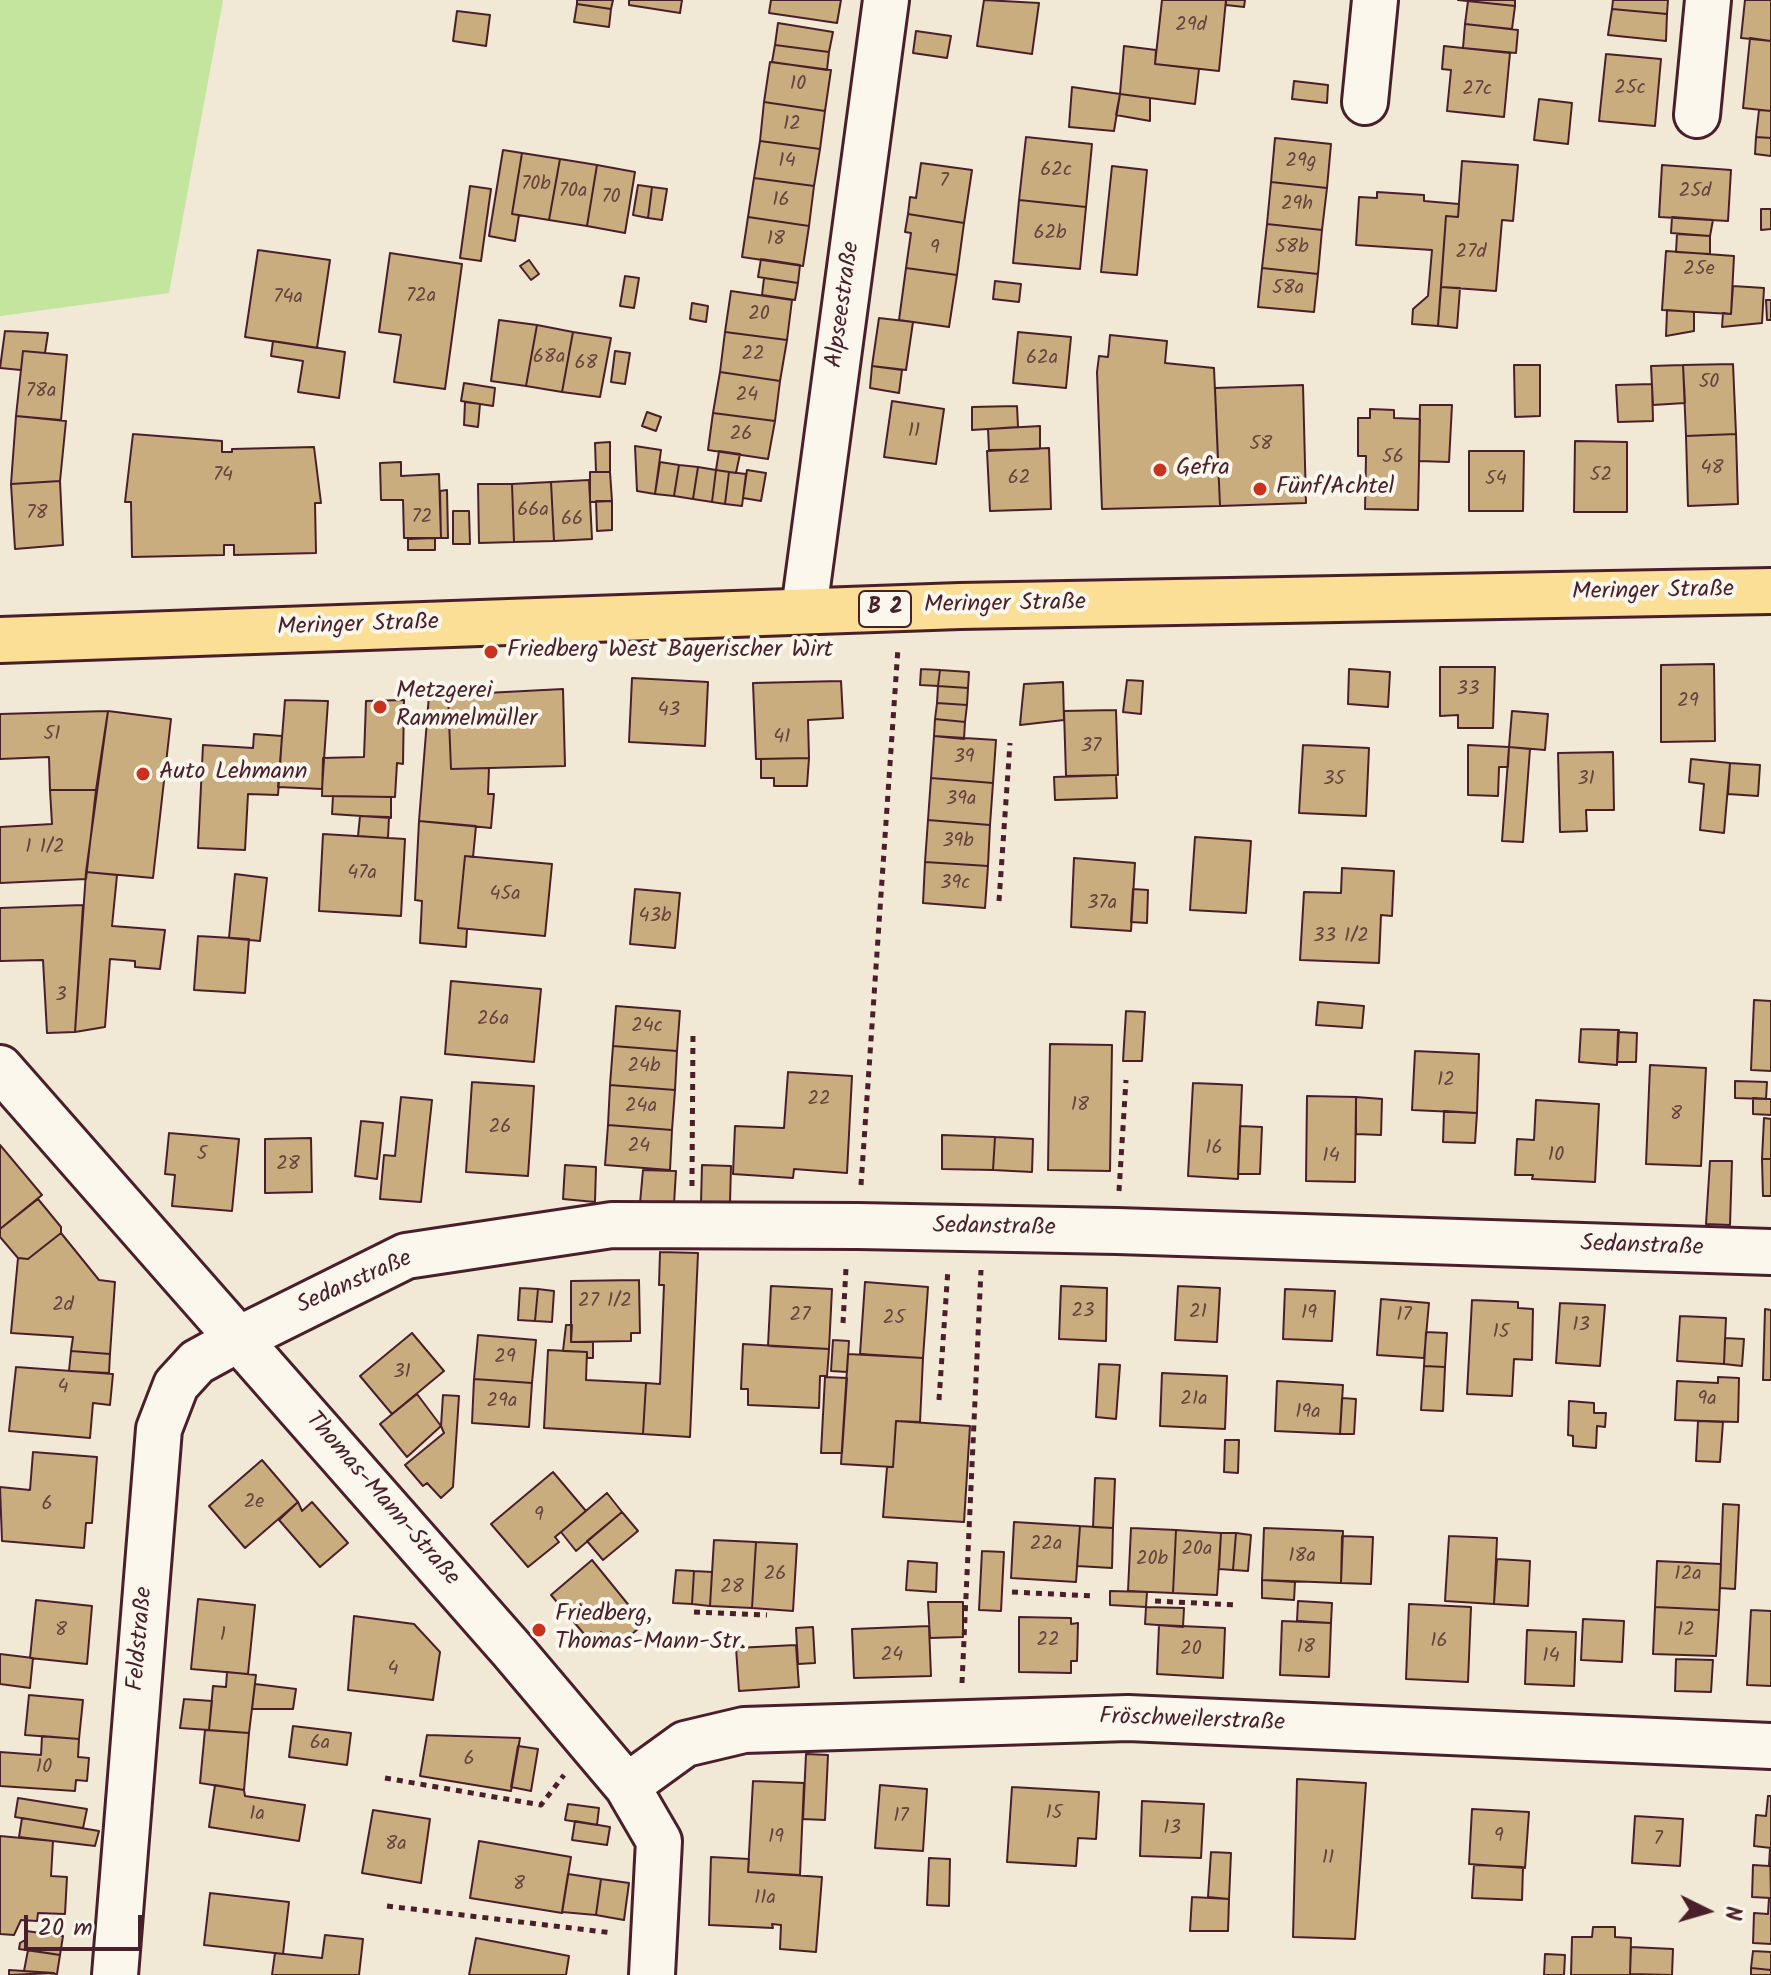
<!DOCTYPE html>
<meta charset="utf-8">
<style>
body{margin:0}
#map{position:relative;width:1771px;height:1975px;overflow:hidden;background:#f1e8d6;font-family:Kalam,sans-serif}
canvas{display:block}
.north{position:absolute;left:1667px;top:1871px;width:80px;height:80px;-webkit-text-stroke:6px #fbf7ec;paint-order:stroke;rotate:95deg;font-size:22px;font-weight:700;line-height:32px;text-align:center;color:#4a1f2b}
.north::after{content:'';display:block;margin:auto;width:28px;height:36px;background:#4a1f2b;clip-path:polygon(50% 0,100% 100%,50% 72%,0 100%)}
.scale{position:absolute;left:24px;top:1915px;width:118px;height:36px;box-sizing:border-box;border:4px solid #4a1f2b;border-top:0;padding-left:10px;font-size:24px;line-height:28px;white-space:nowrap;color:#4a1f2b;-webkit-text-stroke:6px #fbf7ec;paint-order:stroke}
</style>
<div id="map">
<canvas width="1771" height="1975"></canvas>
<div class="north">N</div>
<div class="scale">20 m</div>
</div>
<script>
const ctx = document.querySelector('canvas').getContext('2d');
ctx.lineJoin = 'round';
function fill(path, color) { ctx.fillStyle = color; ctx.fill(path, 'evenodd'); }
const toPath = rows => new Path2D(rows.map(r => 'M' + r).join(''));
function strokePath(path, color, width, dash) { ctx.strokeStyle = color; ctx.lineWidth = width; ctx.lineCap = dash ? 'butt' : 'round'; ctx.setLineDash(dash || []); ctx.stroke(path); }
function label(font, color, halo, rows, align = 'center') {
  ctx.font = font + ' Kalam,sans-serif'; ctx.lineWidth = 8; ctx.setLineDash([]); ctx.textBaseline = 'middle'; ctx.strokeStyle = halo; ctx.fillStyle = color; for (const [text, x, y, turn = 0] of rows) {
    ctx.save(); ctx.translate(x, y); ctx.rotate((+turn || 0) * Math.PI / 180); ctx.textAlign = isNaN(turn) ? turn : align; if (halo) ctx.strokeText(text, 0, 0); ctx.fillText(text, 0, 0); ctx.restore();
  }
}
fill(toPath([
 [0,0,223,0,169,293,0,316]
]), '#c4e59e');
const building = toPath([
 [577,0,613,0,611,9,577,4,577,0],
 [629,0,682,0,680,13,629,5,629,0],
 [771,0,841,0,837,23,769,13,771,0],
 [984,0,1039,3,1032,54,977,46,984,0],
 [1162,0,1226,0,1219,71,1155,64,1162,0],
 [1226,0,1245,0,1244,7,1226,5,1226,0],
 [1458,0,1515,0,1515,6,1458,0],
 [1613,0,1668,0,1667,14,1612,9,1613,0],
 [1745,0,1771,0,1771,41,1741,38,1745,0],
 [1468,1,1515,6,1512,29,1465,24,1468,1],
 [577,4,611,9,609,27,574,22,577,4],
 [1612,9,1667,14,1666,41,1608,35,1612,9],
 [457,11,490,15,486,46,453,41,457,11],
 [778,23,833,32,829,52,775,45,778,23],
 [1465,24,1518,30,1516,53,1463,48,1465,24],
 [916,31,951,36,947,58,913,53,916,31],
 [1750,38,1771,41,1771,111,1743,108,1750,38],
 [775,45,829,52,827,70,772,62,775,45],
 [1124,46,1156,50,1155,64,1199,69,1195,104,1120,94,1124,46],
 [1444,46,1510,53,1504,117,1447,111,1451,70,1442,69,1444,46],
 [1606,54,1661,59,1655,126,1599,121,1606,54],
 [770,62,831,70,825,111,764,102,770,62],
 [1294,81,1328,85,1327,103,1292,99,1294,81],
 [1072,87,1120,94,1114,131,1069,127,1072,87],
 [1120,94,1150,98,1150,121,1116,115,1120,94],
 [1539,99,1572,103,1568,144,1534,140,1539,99],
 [764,102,825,111,820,149,760,141,764,102],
 [1759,110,1771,111,1771,138,1756,137,1759,110],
 [1026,137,1092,144,1086,207,1019,200,1026,137],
 [1756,137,1771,138,1771,156,1755,154,1756,137],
 [1275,138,1331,144,1327,188,1271,182,1275,138],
 [760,141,820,149,814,186,754,178,760,141],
 [503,150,522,153,512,214,519,215,515,241,489,236,503,150],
 [522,153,560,159,549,220,512,214,522,153],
 [560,159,597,165,587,226,549,220,560,159],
 [1462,161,1518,165,1513,221,1502,220,1496,291,1441,287,1446,216,1458,217,1462,161],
 [921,163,972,170,964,223,908,214,910,197,916,198,921,163],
 [597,165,635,172,625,233,587,226,597,165],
 [1662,165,1731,170,1728,221,1659,217,1662,165],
 [1112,166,1147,170,1137,275,1101,272,1112,166],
 [754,178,814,186,809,226,748,217,754,178],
 [1271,182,1327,188,1322,230,1267,224,1271,182],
 [638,185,652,187,648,218,633,215,638,185],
 [470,186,491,189,481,261,460,258,470,186],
 [652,187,667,189,662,220,648,218,652,187],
 [1377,192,1424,195,1424,201,1459,204,1458,217,1446,216,1438,326,1412,324,1413,309,1428,296,1432,250,1356,245,1359,197,1377,198,1377,192],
 [1019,200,1086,207,1080,269,1013,263,1019,200],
 [1761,209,1771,209,1771,229,1761,230,1761,209],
 [908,214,964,223,957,275,906,268,911,233,905,232,908,214],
 [748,217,809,226,803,266,742,257,748,217],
 [1672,217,1713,220,1710,236,1671,233,1672,217],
 [1267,224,1322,230,1318,274,1262,268,1267,224],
 [1677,234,1710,236,1710,254,1676,252,1677,234],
 [258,250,330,260,317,348,245,337,258,250],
 [1666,251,1734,256,1731,314,1662,310,1666,251],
 [390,253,462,264,445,389,394,382,401,335,379,332,390,253],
 [761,259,800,265,798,283,758,277,761,259],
 [529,260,539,274,531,280,520,266,529,260],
 [906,268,957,275,949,327,899,320,906,268],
 [1262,268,1318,274,1314,312,1258,307,1262,268],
 [625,276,639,278,634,308,620,306,625,276],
 [764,278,798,283,795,300,762,295,764,278],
 [995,281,1021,284,1019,302,993,299,995,281],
 [1733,286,1764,288,1762,323,1722,327,1723,313,1731,314,1733,286],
 [1441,287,1460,288,1457,328,1438,326,1441,287],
 [731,291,792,300,787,340,725,332,731,291],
 [1766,300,1771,300,1771,320,1767,320,1766,300],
 [692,303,708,306,706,322,690,319,692,303],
 [1667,310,1694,312,1694,331,1666,336,1667,310],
 [879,318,913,322,906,370,872,366,879,318],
 [499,320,537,325,526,386,491,381,499,320],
 [537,325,573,332,562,392,526,386,537,325],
 [5,331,48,333,45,353,23,351,21,370,0,368,5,331],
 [573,332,611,338,600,397,562,392,573,332],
 [725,332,787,340,780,381,720,372,725,332],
 [1018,332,1071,337,1066,388,1013,383,1018,332],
 [1110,335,1167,341,1165,363,1214,368,1220,506,1102,509,1097,372,1099,356,1108,357,1110,335],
 [273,341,345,352,339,398,298,392,303,361,271,356,273,341],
 [23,351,67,355,61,420,16,416,23,351],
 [615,351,630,353,625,384,611,382,615,351],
 [1733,364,1736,434,1686,436,1683,365,1733,364],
 [1514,365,1540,365,1540,416,1515,417,1514,365],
 [1683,365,1685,403,1653,405,1651,366,1683,365],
 [872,366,902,370,899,393,870,388,872,366],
 [720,372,780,381,775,421,713,413,720,372],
 [464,383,495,388,493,406,461,401,464,383],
 [1652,384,1653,421,1618,422,1616,385,1652,384],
 [1303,385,1306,503,1220,506,1215,388,1303,385],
 [892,401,944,409,936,464,884,457,892,401],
 [465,402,480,404,478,427,464,425,465,402],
 [1420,405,1452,405,1449,462,1419,461,1420,405],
 [1017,406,1018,427,972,430,972,407,1017,406],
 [1370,409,1394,410,1394,418,1420,419,1418,510,1365,509,1366,456,1358,456,1358,418,1370,418,1370,409],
 [647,412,661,417,656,431,642,426,647,412],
 [713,413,775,421,768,459,708,450,713,413],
 [16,416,66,421,60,481,11,484,16,416],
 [1040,426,1040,449,989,450,988,429,1040,426],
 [133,434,222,441,222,452,232,452,232,449,314,447,321,503,315,503,316,553,234,555,234,545,224,545,224,555,132,557,131,502,125,502,133,434],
 [1736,434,1738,504,1688,506,1686,436,1736,434],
 [1575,441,1627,442,1627,512,1574,512,1575,441],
 [610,442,610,472,596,472,595,443,610,442],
 [635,446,661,450,655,494,637,491,635,446],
 [1049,448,1051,509,990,511,987,451,1049,448],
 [719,451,740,454,736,473,716,470,719,451],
 [1469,451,1524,451,1523,511,1469,511,1469,451],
 [401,462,401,476,439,474,441,538,404,538,403,500,381,500,380,463,401,462],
 [660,462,679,465,674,496,655,494,660,462],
 [679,465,698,467,693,499,674,496,679,465],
 [698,467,716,470,712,502,693,499,698,467],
 [716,470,729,472,725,504,712,502,716,470],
 [747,470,766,473,761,501,743,498,747,470],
 [590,472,610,472,612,501,590,502,590,472],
 [729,472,746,474,742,506,725,504,729,472],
 [589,480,592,539,554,541,551,482,589,480],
 [60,481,63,545,15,549,11,484,60,481],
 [551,482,554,541,514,542,512,484,551,482],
 [478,484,512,484,514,542,479,543,478,484],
 [447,490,448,538,441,538,440,491,447,490],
 [596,501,612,501,612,530,597,531,596,501],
 [453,511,469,511,470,544,453,544,453,511],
 [435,538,435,550,408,550,408,539,435,538],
 [1714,664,1715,741,1661,742,1661,665,1714,664],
 [1440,667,1495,667,1493,728,1458,728,1458,715,1440,716,1440,667],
 [921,669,940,670,938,686,920,685,921,669],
 [1349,669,1390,672,1388,707,1348,704,1349,669],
 [940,670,969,672,968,688,938,686,940,670],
 [632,678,708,682,705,746,629,742,632,678],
 [1127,680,1143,681,1141,714,1123,712,1127,680],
 [841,681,843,718,808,720,809,758,756,759,753,683,841,681],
 [1063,682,1064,720,1020,725,1024,684,1063,682],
 [938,686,968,688,967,705,937,703,938,686],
 [563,689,565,766,451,769,448,695,563,689],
 [429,695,448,695,451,769,489,768,488,794,494,794,491,828,419,821,429,695],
 [285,700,328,701,322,789,278,787,285,700],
 [404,700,403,764,397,763,395,797,322,796,323,758,364,757,366,701,404,700],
 [937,703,967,705,965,722,935,719,937,703],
 [1116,710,1118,775,1066,776,1064,711,1116,710],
 [108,711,171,719,153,878,86,872,108,711],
 [108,711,96,790,50,790,49,757,0,759,0,714,108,711],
 [1512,711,1548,714,1545,750,1509,747,1512,711],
 [935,719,965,722,964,739,934,736,935,719],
 [254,734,282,736,278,795,248,794,245,850,198,848,203,745,253,748,254,734],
 [934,736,996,740,993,783,931,778,934,736],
 [1303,745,1369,748,1366,816,1299,813,1303,745],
 [1468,745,1509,747,1508,767,1499,767,1498,796,1468,795,1468,745],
 [1509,747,1530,749,1523,842,1502,841,1509,747],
 [1613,752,1614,810,1586,810,1587,831,1560,832,1558,753,1613,752],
 [809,758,807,786,774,786,774,778,761,778,761,759,809,758],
 [1691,759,1730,763,1724,833,1700,830,1704,784,1689,782,1691,759],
 [1730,763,1760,765,1758,796,1728,794,1730,763],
 [1116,775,1117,798,1055,800,1054,777,1116,775],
 [931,778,993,783,990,825,928,820,931,778],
 [50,790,96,790,86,879,0,883,0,827,52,824,50,790],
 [333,796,391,797,391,818,332,814,333,796],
 [360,816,389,817,388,838,358,836,360,816],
 [928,820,990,825,988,866,925,862,928,820],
 [419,821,476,826,473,857,465,856,458,928,467,929,466,947,420,943,422,901,415,900,419,821],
 [323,834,405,839,401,916,319,911,323,834],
 [1195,837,1251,841,1246,913,1190,910,1195,837],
 [465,856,552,864,545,936,458,928,465,856],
 [1074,858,1135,863,1131,931,1071,927,1074,858],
 [925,862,988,866,985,908,923,903,925,862],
 [1342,868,1394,871,1392,916,1381,915,1379,963,1300,960,1304,892,1341,893,1342,868],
 [86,872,117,875,112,926,165,930,160,969,135,967,135,961,110,959,105,1027,75,1032,86,872],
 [235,874,267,878,260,941,229,938,235,874],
 [635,889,680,893,675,948,630,944,635,889],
 [1133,889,1148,890,1147,923,1131,922,1133,889],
 [83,905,75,1032,47,1033,43,960,0,961,0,908,83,905],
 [198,936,249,939,245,993,194,990,198,936],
 [451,981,541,989,534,1062,445,1054,451,981],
 [1754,1000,1771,1001,1771,1071,1751,1070,1754,1000],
 [1318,1002,1364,1006,1362,1028,1316,1025,1318,1002],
 [616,1006,680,1011,677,1051,613,1046,616,1006],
 [1126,1011,1145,1012,1142,1061,1123,1061,1126,1011],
 [1581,1029,1619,1030,1617,1065,1579,1062,1581,1029],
 [1618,1032,1637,1033,1636,1062,1617,1062,1618,1032],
 [1050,1044,1112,1045,1110,1171,1048,1170,1050,1044],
 [613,1046,677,1051,675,1090,610,1085,613,1046],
 [1415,1051,1479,1054,1477,1113,1412,1110,1415,1051],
 [1650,1065,1706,1068,1701,1166,1646,1164,1650,1065],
 [788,1072,852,1076,847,1173,794,1169,793,1178,733,1174,735,1126,784,1128,788,1072],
 [1735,1081,1767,1082,1766,1099,1735,1098,1735,1081],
 [472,1082,534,1086,528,1176,466,1172,472,1082],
 [1193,1083,1242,1085,1238,1179,1188,1176,1193,1083],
 [610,1085,675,1090,672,1130,608,1125,610,1085],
 [1307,1096,1356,1097,1355,1182,1306,1181,1307,1096],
 [401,1097,432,1100,421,1202,380,1199,384,1155,395,1156,401,1097],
 [1356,1097,1382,1099,1381,1135,1356,1134,1356,1097],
 [1753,1098,1771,1099,1771,1115,1753,1114,1753,1098],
 [1536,1100,1599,1104,1595,1182,1532,1179,1533,1175,1515,1175,1517,1139,1534,1140,1536,1100],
 [1444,1111,1477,1113,1475,1143,1443,1142,1444,1111],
 [1764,1118,1771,1119,1771,1159,1762,1159,1764,1118],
 [361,1121,383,1123,377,1179,355,1176,361,1121],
 [608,1125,672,1130,670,1170,605,1165,608,1125],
 [1240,1126,1262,1127,1260,1174,1238,1174,1240,1126],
 [169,1133,239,1139,232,1211,172,1206,175,1175,165,1174,169,1133],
 [942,1135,995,1137,993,1170,942,1169,942,1135],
 [995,1137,1033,1139,1032,1172,993,1170,995,1137],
 [311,1138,312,1192,265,1193,265,1139,311,1138],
 [0,1145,42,1195,0,1229,0,1145],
 [1762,1159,1771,1159,1771,1196,1763,1196,1762,1159],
 [1710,1161,1732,1161,1730,1225,1706,1224,1710,1161],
 [565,1165,596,1167,595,1202,563,1199,565,1165],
 [702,1165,731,1166,730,1203,701,1203,702,1165],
 [643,1170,676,1171,674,1204,640,1203,643,1170],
 [38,1199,61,1227,61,1233,28,1259,18,1258,0,1237,0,1229,38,1199],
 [61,1233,99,1280,115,1282,110,1354,71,1351,73,1337,11,1333,18,1258,28,1259,61,1233],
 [660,1252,698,1253,690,1437,643,1434,646,1383,660,1384,664,1285,659,1285,660,1252],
 [639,1280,640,1333,631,1333,631,1341,571,1342,571,1281,639,1280],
 [865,1282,928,1287,923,1358,860,1354,865,1282],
 [771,1286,832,1289,829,1349,768,1346,771,1286],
 [1061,1286,1107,1288,1106,1341,1059,1339,1061,1286],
 [1178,1286,1220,1288,1217,1342,1175,1340,1178,1286],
 [520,1288,538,1289,535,1321,518,1320,520,1288],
 [538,1289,554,1291,552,1322,535,1321,538,1289],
 [1285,1289,1335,1291,1332,1341,1283,1339,1285,1289],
 [1381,1299,1429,1303,1424,1358,1377,1355,1381,1299],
 [1472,1300,1518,1302,1518,1308,1533,1309,1532,1360,1514,1359,1512,1396,1467,1394,1472,1300],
 [1560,1303,1605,1305,1600,1366,1556,1363,1560,1303],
 [1765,1309,1771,1310,1771,1380,1763,1380,1765,1309],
 [1680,1316,1726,1318,1724,1364,1677,1361,1680,1316],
 [566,1325,572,1325,571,1342,593,1342,593,1358,587,1358,587,1352,563,1351,566,1325],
 [1426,1332,1447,1333,1445,1367,1424,1366,1426,1332],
 [412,1333,444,1371,392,1414,360,1376,412,1333],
 [478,1335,536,1340,532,1383,474,1379,478,1335],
 [1725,1338,1744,1339,1742,1366,1724,1364,1725,1338],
 [833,1340,849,1341,847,1372,831,1371,833,1340],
 [743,1344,829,1349,827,1376,820,1376,819,1408,748,1405,748,1389,741,1389,743,1344],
 [548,1350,587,1352,586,1380,646,1383,643,1434,544,1428,548,1350],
 [71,1351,110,1354,109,1373,69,1371,71,1351],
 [848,1354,923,1358,920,1422,896,1421,893,1467,841,1464,848,1354],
 [1099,1364,1120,1365,1116,1419,1096,1417,1099,1364],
 [1424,1366,1445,1367,1443,1411,1421,1410,1424,1366],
 [16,1367,113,1374,110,1405,93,1403,90,1438,9,1431,16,1367],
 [1162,1373,1227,1376,1225,1429,1160,1426,1162,1373],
 [825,1377,847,1378,842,1453,821,1453,825,1377],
 [1718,1377,1739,1378,1738,1422,1675,1420,1677,1381,1718,1383,1718,1377],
 [474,1379,532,1383,529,1427,472,1423,474,1379],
 [1277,1381,1343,1385,1340,1434,1275,1431,1277,1381],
 [417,1394,441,1426,407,1457,380,1424,417,1394],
 [443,1395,459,1396,453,1487,441,1498,427,1483,423,1486,405,1465,444,1433,441,1426,443,1395],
 [1342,1398,1356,1399,1354,1434,1340,1434,1342,1398],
 [1569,1401,1594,1403,1594,1413,1606,1413,1605,1427,1597,1426,1596,1448,1573,1446,1573,1436,1568,1435,1569,1401],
 [896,1421,970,1426,964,1522,883,1517,887,1467,893,1467,896,1421],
 [1698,1421,1723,1422,1720,1462,1696,1461,1698,1421],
 [1225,1440,1239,1440,1238,1473,1224,1472,1225,1440],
 [33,1452,97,1457,92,1523,86,1523,84,1548,2,1541,0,1487,30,1490,33,1452],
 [262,1460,298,1502,245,1548,209,1506,262,1460],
 [553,1472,586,1511,555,1537,559,1542,528,1567,491,1524,553,1472],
 [1095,1478,1115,1479,1113,1528,1093,1527,1095,1478],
 [607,1493,622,1512,576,1551,561,1532,607,1493],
 [298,1502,302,1511,312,1502,348,1543,320,1567,279,1520,298,1502],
 [1723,1504,1739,1505,1735,1589,1720,1588,1723,1504],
 [622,1512,638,1531,603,1560,587,1541,622,1512],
 [1014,1522,1080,1526,1076,1582,1011,1578,1014,1522],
 [1080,1526,1113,1528,1112,1568,1077,1566,1080,1526],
 [1131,1528,1176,1530,1173,1593,1128,1591,1131,1528],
 [1264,1528,1343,1531,1341,1583,1262,1580,1264,1528],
 [1176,1530,1221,1533,1217,1595,1173,1593,1176,1530],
 [1221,1533,1236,1533,1233,1570,1219,1569,1221,1533],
 [1236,1533,1251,1535,1248,1571,1233,1570,1236,1533],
 [1342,1536,1373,1537,1371,1584,1341,1583,1342,1536],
 [1449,1536,1497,1538,1494,1604,1445,1601,1449,1536],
 [714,1540,756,1542,752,1608,710,1606,714,1540],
 [756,1542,797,1544,793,1611,752,1608,756,1542],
 [982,1551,1004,1552,1001,1611,979,1610,982,1551],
 [1497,1559,1530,1561,1528,1606,1494,1604,1497,1559],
 [592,1560,644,1624,615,1648,601,1632,590,1641,551,1595,592,1560],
 [908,1561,937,1563,936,1592,906,1590,908,1561],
 [1657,1561,1721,1564,1719,1610,1655,1607,1657,1561],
 [676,1570,694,1571,692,1604,673,1603,676,1570],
 [694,1571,712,1572,710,1606,692,1604,694,1571],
 [1262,1580,1295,1582,1294,1600,1262,1598,1262,1580],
 [1110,1591,1147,1592,1146,1607,1110,1605,1110,1591],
 [198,1599,255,1605,248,1674,191,1669,198,1599],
 [36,1600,92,1606,87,1664,30,1658,36,1600],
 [1298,1601,1332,1603,1331,1623,1297,1621,1298,1601],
 [928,1602,963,1602,963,1637,930,1638,928,1602],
 [1409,1604,1471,1607,1468,1682,1406,1679,1409,1604],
 [1146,1607,1184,1608,1183,1627,1145,1624,1146,1607],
 [1655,1607,1719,1610,1716,1656,1653,1654,1655,1607],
 [1751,1610,1771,1611,1771,1686,1747,1685,1751,1610],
 [354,1616,414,1624,440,1652,433,1700,348,1690,354,1616],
 [1019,1617,1071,1618,1071,1624,1078,1623,1077,1661,1071,1661,1071,1673,1019,1672,1019,1617],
 [1583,1619,1624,1621,1622,1662,1581,1660,1583,1619],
 [1282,1621,1331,1623,1329,1677,1280,1675,1282,1621],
 [1159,1625,1225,1628,1223,1678,1157,1674,1159,1625],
 [929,1626,931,1676,854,1678,852,1629,929,1626],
 [813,1627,815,1663,798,1664,796,1628,813,1627],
 [1527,1630,1576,1632,1574,1686,1525,1684,1527,1630],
 [796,1645,799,1687,739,1691,736,1648,796,1645],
 [0,1654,33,1658,30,1688,0,1684,0,1654],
 [1676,1659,1713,1660,1711,1692,1675,1691,1676,1659],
 [227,1672,256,1675,249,1733,209,1730,213,1686,226,1687,227,1672],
 [255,1684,296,1689,293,1709,252,1709,255,1684],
 [29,1695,83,1700,79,1739,25,1735,29,1695],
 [184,1699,212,1701,209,1730,180,1728,184,1699],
 [293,1726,351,1733,347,1765,289,1757,293,1726],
 [205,1730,249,1733,244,1790,200,1783,205,1730],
 [427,1735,520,1738,511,1791,420,1776,427,1735],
 [42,1736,79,1739,78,1757,89,1758,87,1781,76,1780,75,1791,0,1786,0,1752,41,1755,42,1736],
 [518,1746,538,1749,531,1791,511,1787,518,1746],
 [806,1754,828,1755,825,1820,803,1819,806,1754],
 [1297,1779,1366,1783,1355,1939,1293,1937,1297,1779],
 [753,1781,804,1783,800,1875,748,1872,753,1781],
 [215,1785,244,1790,245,1796,305,1805,299,1841,209,1827,215,1785],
 [880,1785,927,1789,923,1851,875,1848,880,1785],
 [1012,1787,1099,1792,1096,1839,1078,1838,1076,1866,1007,1862,1012,1787],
 [1768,1796,1771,1796,1771,1848,1754,1846,1756,1815,1766,1816,1768,1796],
 [18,1798,87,1809,83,1828,15,1817,18,1798],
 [1142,1801,1204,1804,1201,1858,1140,1856,1142,1801],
 [568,1804,599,1808,597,1825,565,1820,568,1804],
 [1472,1809,1529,1812,1525,1868,1469,1864,1472,1809],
 [373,1810,430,1819,421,1883,362,1873,373,1810],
 [1635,1816,1683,1819,1680,1866,1632,1863,1635,1816],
 [22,1818,99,1831,95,1846,19,1837,22,1818],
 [575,1821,610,1827,607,1845,572,1840,575,1821],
 [0,1836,53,1841,51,1876,67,1877,65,1914,38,1913,37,1921,21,1920,14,1935,0,1934,0,1836],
 [479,1841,571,1857,562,1913,470,1898,479,1841],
 [1770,1848,1771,1898,1752,1897,1753,1865,1769,1866,1770,1848],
 [1211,1852,1231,1853,1229,1899,1208,1897,1211,1852],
 [711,1857,749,1859,748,1872,822,1877,816,1952,780,1949,781,1925,772,1924,773,1928,709,1925,711,1857],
 [929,1858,950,1859,949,1906,927,1905,929,1858],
 [1474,1865,1523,1867,1522,1900,1472,1898,1474,1865],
 [568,1874,601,1879,596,1915,562,1912,568,1874],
 [601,1879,629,1883,624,1920,596,1915,601,1879],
 [210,1893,289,1902,283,1954,204,1945,210,1893],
 [1192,1897,1229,1899,1228,1931,1190,1931,1192,1897],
 [1769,1898,1771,1898,1771,1944,1753,1943,1754,1913,1768,1914,1769,1898],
 [1593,1927,1615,1927,1615,1937,1631,1938,1630,1975,1571,1975,1572,1937,1592,1937,1593,1927],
 [26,1931,63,1936,60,1955,19,1949,20,1943,25,1940,26,1931],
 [325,1935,363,1939,359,1975,272,1975,275,1953,322,1958,325,1935],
 [476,1938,569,1956,566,1975,469,1975,476,1938],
 [1631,1947,1673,1949,1672,1975,1630,1974,1631,1947],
 [28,1950,60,1955,57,1974,24,1971,28,1950],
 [1753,1951,1771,1952,1771,1970,1751,1968,1753,1951],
 [1545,1954,1565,1955,1564,1975,1544,1975,1545,1954],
 [1751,1968,1771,1970,1771,1975,1751,1975,1751,1968],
 [9,1970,54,1973,9,1975,9,1970]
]);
fill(building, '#caad7f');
strokePath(building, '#4a1f2b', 2);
const minor = toPath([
 [1365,102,1375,0],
 [1697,115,1708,0],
 [804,610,886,0],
 [0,1068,512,1650,627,1786,659,1841,652,1975],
 [627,1786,685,1744,744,1730,1128,1718,1771,1746],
 [115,1975,159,1429,176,1385,197,1362,239,1339,406,1256,612,1225,858,1226,1117,1231,1771,1252]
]);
const major = toPath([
 [0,640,960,606,1771,591]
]);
strokePath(minor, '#4a1f2b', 50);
strokePath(major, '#4a1f2b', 50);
strokePath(toPath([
 [999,901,1010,743],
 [861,1185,898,648],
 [692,1186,693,1031],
 [1119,1191,1126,1080],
 [843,1323,846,1268],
 [939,1400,948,1269],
 [1012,1592,1093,1596],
 [1155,1601,1236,1605],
 [694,1612,767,1615],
 [962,1683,981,1270],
 [385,1778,541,1805,564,1775],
 [387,1906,613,1933]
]), '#4a1f2b', 5, [6, 6]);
strokePath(minor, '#fbf7ec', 44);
strokePath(major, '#fbdf96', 44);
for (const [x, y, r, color] of [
 [1160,470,8,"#c8321e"],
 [1260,489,8,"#c8321e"],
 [491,652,8,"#c8321e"],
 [380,707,8,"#c8321e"],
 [143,774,8,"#c8321e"],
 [539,1630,8,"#c8321e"]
]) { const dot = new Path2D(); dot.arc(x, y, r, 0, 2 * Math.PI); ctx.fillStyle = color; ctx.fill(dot); strokePath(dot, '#fbf7ec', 3); }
label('20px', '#6a4240', null, [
 ["29d",1191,27],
 ["10",798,86],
 ["25c",1630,90],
 ["27c",1477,91],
 ["12",792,126],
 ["14",787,163],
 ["29g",1301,163],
 ["62c",1056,172],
 ["7",944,183],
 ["70b",536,186],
 ["70a",573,193],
 ["25d",1695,193],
 ["70",611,199],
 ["16",781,202],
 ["29h",1297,206],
 ["62b",1050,235],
 ["18",776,241],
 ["58b",1292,249],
 ["9",935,250],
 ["27d",1471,254],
 ["25e",1699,271],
 ["58a",1288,290],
 ["72a",421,298],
 ["74a",288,299],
 ["20",759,316],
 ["22",753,356],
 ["68a",549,359],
 ["62a",1042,360],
 ["68",586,365],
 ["50",1709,384],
 ["78a",41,393],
 ["24",747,397],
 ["11",914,433],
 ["26",741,436],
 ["58",1261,446],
 ["56",1393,459],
 ["48",1712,470],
 ["74",223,477],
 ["52",1601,477],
 ["62",1019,480],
 ["54",1496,481],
 ["66a",533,512],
 ["78",37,515],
 ["72",422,519],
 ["66",572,521],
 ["33",1468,691],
 ["29",1688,703],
 ["43",669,712],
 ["51",52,736],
 ["41",782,739],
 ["37",1091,748],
 ["39",964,759],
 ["35",1334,781],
 ["31",1586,781],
 ["39a",961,801],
 ["39b",958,843],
 ["1 1/2",45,849],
 ["47a",362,875],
 ["39c",955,885],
 ["45a",505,896],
 ["37a",1102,905],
 ["43b",655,918],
 ["33 1/2",1341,938],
 ["3",61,997],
 ["26a",493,1021],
 ["24c",647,1028],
 ["24b",644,1068],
 ["12",1446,1082],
 ["22",819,1101],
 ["18",1080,1107],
 ["24a",641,1108],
 ["8",1676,1116],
 ["26",500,1129],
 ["24",639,1148],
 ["16",1214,1150],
 ["5",202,1156],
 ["10",1556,1157],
 ["14",1331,1158],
 ["28",288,1166],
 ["27 1/2",605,1303],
 ["2d",63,1307],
 ["23",1083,1313],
 ["21",1198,1314],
 ["19",1309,1315],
 ["27",800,1317],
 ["17",1404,1317],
 ["25",894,1320],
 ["13",1581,1327],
 ["15",1501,1334],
 ["29",505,1359],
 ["31",402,1374],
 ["4",63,1389],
 ["21a",1194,1401],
 ["9a",1707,1401],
 ["29a",502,1403],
 ["19a",1308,1414],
 ["2e",254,1504],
 ["6",47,1506],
 ["9",539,1517],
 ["22a",1046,1546],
 ["20a",1197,1551],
 ["18a",1302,1558],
 ["20b",1152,1561],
 ["26",775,1576],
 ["12a",1688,1576],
 ["28",732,1589],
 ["8",61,1632],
 ["12",1686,1632],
 ["1",223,1637],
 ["22",1048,1642],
 ["16",1439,1643],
 ["18",1306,1649],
 ["20",1191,1651],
 ["24",892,1657],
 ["14",1551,1658],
 ["4",393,1671],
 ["6a",320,1745],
 ["6",469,1761],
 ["10",44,1769],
 ["15",1054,1815],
 ["1a",257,1816],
 ["17",901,1818],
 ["13",1172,1830],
 ["9",1499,1838],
 ["19",776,1839],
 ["7",1658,1841],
 ["8a",396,1846],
 ["11",1328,1860],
 ["8",519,1886],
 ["11a",765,1900]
]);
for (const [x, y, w] of [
 [885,609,52]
]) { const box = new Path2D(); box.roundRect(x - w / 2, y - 18, w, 36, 6); ctx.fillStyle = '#fbf7ec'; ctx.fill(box); strokePath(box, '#4a1f2b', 2); }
label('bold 22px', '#4a1f2b', null, [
 ["B 2",885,609]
]);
label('24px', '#4a1f2b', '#fbf7ec', [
 ["Alpseestraße",845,305,-82],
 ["Meringer Straße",1653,593,-1],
 ["Meringer Straße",1005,606,-1],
 ["Meringer Straße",358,627,-2],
 ["Sedanstraße",994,1229,1],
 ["Sedanstraße",1642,1248,2],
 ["Sedanstraße",355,1284,-24],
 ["Thomas-Mann-Straße",381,1500,49],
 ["Feldstraße",142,1639,-85],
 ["Fröschweilerstraße",1192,1722,2]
]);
label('24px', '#4a1f2b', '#fbf7ec', [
 ["Gefra",1176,470],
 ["Fünf/Achtel",1276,489],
 ["Friedberg West Bayerischer Wirt",507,652],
 ["Metzgerei",396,693],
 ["Rammelmüller",396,721],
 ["Auto Lehmann",159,774],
 ["Friedberg,",555,1616],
 ["Thomas-Mann-Str.",555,1644]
], 'left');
</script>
